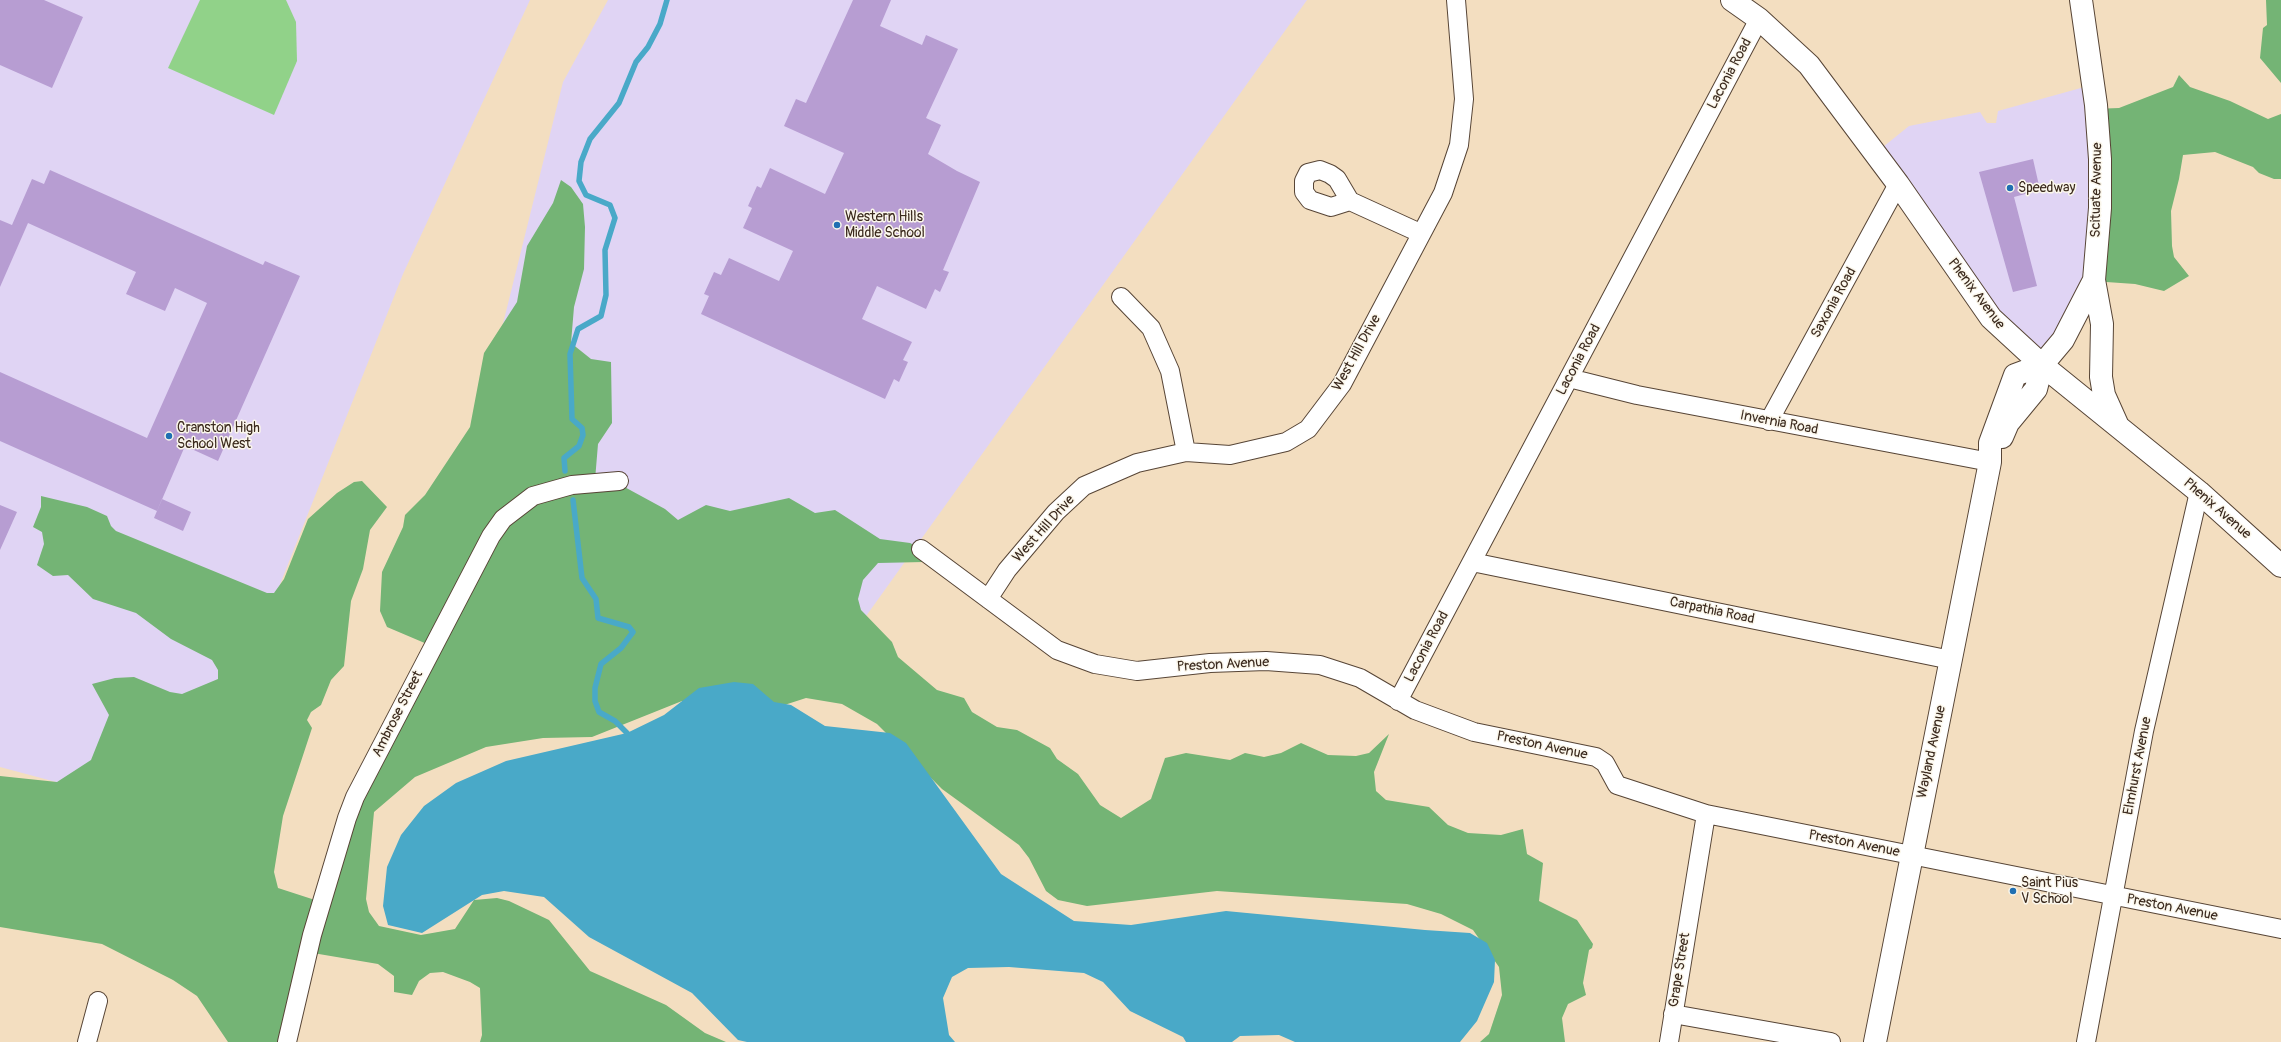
<!DOCTYPE html>
<style>
body{margin:0}
canvas{display:block;background:#f3dec0}
</style>
<canvas width="2281" height="1042"></canvas>
<script>
const ctx = document.querySelector('canvas').getContext('2d');
ctx.lineJoin = 'round';
function fill(path, color) { ctx.fillStyle = color; ctx.fill(path, 'evenodd'); }
const toPath = rows => new Path2D(rows.map(r => 'M' + r).join(''));
function strokePath(path, color, width, dash) { ctx.strokeStyle = color; ctx.lineWidth = width; ctx.lineCap = dash ? 'butt' : 'round'; ctx.setLineDash(dash || []); ctx.stroke(path); }
function label(font, color, halo, rows, align = 'center') {
  ctx.font = font + ' Pangolin,sans-serif'; ctx.lineWidth = 3; ctx.setLineDash([]); ctx.textBaseline = 'middle'; ctx.strokeStyle = halo; ctx.fillStyle = color; for (const [text, x, y, turn = 0] of rows) {
    ctx.save(); ctx.translate(x, y); ctx.rotate((+turn || 0) * Math.PI / 180); ctx.textAlign = isNaN(turn) ? turn : align; if (halo) ctx.strokeText(text, 0, 0); ctx.fillText(text, 0, 0); ctx.restore();
  }
}
fill(toPath([
 [0,0,530,0,403,274,275,597,198,820,0,767],
 [608,0,1307,0,811,693,612,610,492,368,563,82],
 [2088,86,2092,281,2045,369,1873,155,1909,126,1980,112,1987,123,1996,123,1998,111]
]), '#e0d4f4');
fill(toPath([
 [200,0,286,0,296,22,297,61,274,115,168,68]
]), '#91d289');
fill(toPath([
 [2266,0,2281,0,2281,83,2260,58,2263,28,2267,25],
 [2179,75,2190,87,2230,101,2268,119,2281,114,2281,179,2274,179,2259,173,2253,167,2215,152,2183,155,2179,179,2171,211,2172,246,2174,257,2189,276,2164,291,2135,284,2092,281,2093,109,2119,108,2173,87],
 [561,180,571,187,583,204,585,227,584,269,574,307,571,343,591,359,611,362,612,423,598,444,595,480,619,484,665,509,678,520,706,505,730,511,789,498,815,513,835,510,880,539,910,543,916,546,924,562,878,563,863,580,858,599,861,610,892,642,898,657,937,690,964,698,972,712,997,727,1017,730,1050,748,1057,759,1078,774,1100,805,1121,818,1151,799,1165,758,1186,753,1230,760,1245,753,1264,757,1281,753,1301,743,1328,755,1356,756,1369,753,1389,734,1374,772,1376,791,1386,800,1429,807,1448,825,1468,833,1501,835,1523,829,1527,854,1543,863,1539,901,1577,920,1593,944,1592,948,1589,950,1583,983,1586,995,1568,1004,1562,1018,1565,1042,1480,1042,1489,1034,1502,995,1499,967,1473,930,1441,914,1407,904,1217,891,1087,906,1058,900,1046,891,1029,858,1019,845,942,789,877,724,842,704,806,698,738,720,695,703,682,701,592,737,543,738,486,747,415,777,374,812,366,899,369,912,379,926,421,935,455,929,474,900,497,898,509,901,549,920,590,971,666,1005,705,1033,726,1042,480,1042,482,1035,480,988,470,982,443,972,430,973,419,981,412,995,394,992,394,976,378,964,307,952,283,1042,228,1042,197,996,173,980,102,944,0,927,0,776,57,782,91,760,109,715,92,684,115,678,134,677,170,692,182,694,218,679,218,670,212,660,171,639,136,613,93,599,68,575,53,576,37,565,44,544,42,532,33,527,41,507,41,496,87,507,107,516,111,526,116,531,267,593,274,593,284,579,308,519,337,493,354,482,362,481,387,507,370,530,363,569,351,601,344,666,331,680,321,705,311,712,307,720,312,728,283,816,274,872,278,888,315,900,427,644,387,627,380,611,382,572,403,527,405,515,425,495,470,427,484,353,517,302,527,246,553,203]
]), '#74b475');
fill(toPath([
 [734,682,753,684,774,702,791,705,825,726,890,733,906,743,1001,874,1074,921,1131,925,1226,911,1425,930,1470,933,1487,943,1495,960,1494,982,1477,1021,1460,1042,1295,1042,1279,1035,1240,1036,1232,1042,1186,1042,1183,1037,1130,1011,1103,982,1084,973,1009,967,968,968,952,977,943,998,949,1035,955,1042,747,1042,738,1040,692,993,589,937,544,897,504,891,482,895,422,933,388,925,383,906,387,867,401,835,424,806,456,783,506,761,627,733,664,715,699,688]
]), '#49a9c8');
strokePath(toPath([
 [565,471,564,458,579,446,583,435,582,428,572,419,570,354,578,329,601,316,606,295,605,250,615,218,610,205,586,195,579,181,581,162,590,139,619,103,636,62,648,47,660,24,667,0],
 [573,500,582,578,596,599,598,618,629,627,633,632,621,648,601,664,595,688,595,701,599,712,615,721,627,733]
]), '#49a9c8', 5.5);
fill(toPath([
 [0,0,44,0,83,17,52,88,0,65],
 [853,0,891,0,880,26,922,45,926,35,958,49,926,118,941,125,928,154,957,171,980,182,943,270,949,272,940,292,935,289,926,309,877,286,862,319,912,342,903,360,908,362,899,382,894,379,885,399,701,314,709,296,704,294,714,272,721,275,729,258,779,281,793,251,743,228,752,208,748,206,757,186,761,188,770,168,825,194,844,153,784,126,796,99,806,103],
 [2033,159,2040,190,2014,197,2037,286,2013,292,1979,172],
 [50,170,263,265,265,261,300,276,218,461,185,446,157,511,0,441,0,372,147,438,207,303,175,288,165,311,126,294,136,272,28,223,0,287,0,220,12,225,32,179,44,184],
 [162,499,191,512,183,531,154,518],
 [0,505,17,512,0,550]
]), '#b79dd2');
const minor = toPath([
 [1350,201,1331,207,1310,200,1304,192,1304,181,1308,173,1320,170,1330,174,1337,179,1350,201,1420,233],
 [1121,297,1151,328,1170,371,1186,452],
 [1569,378,1637,395,1990,462],
 [1769,421,1898,184],
 [921,549,1057,650,1095,664,1137,671,1210,663,1266,661,1320,665,1360,678,1415,710,1474,732,1596,757,1605,763,1617,785,1706,814,2281,929],
 [1472,562,1951,660],
 [988,599,1007,570,1056,512,1084,486,1137,463,1186,452,1230,455,1286,442,1308,429,1342,384,1443,193,1459,145,1464,99,1456,0],
 [1398,701,1759,19],
 [1673,1014,1831,1042],
 [87,1042,98,1001],
 [287,1042,312,935,347,818,355,797,491,536,503,519,533,496,572,485,619,481],
 [1669,1042,1706,814],
 [2086,1042,2144,731,2199,492]
]);
const major = toPath([
 [1732,0,1759,19,1809,65,1898,184,1991,318,2042,365,2199,492,2281,566],
 [2094,280,2102,324,2101,377,2104,395,2117,424],
 [2002,437,2008,423,2036,389,2042,365,2063,340,2094,280,2100,208,2100,159,2096,105,2081,0],
 [1875,1042,1990,462,1990,443,2015,375,2042,365]
]);
strokePath(minor, '#574536', 20);
strokePath(major, '#574536', 24);
strokePath(minor, '#fff', 18);
strokePath(major, '#fff', 22);
for (const [x, y, r, color] of [
 [2010,188,4,"#1f6fb2"],
 [837,225,4,"#1f6fb2"],
 [169,436,4,"#1f6fb2"],
 [2013,891,4,"#1f6fb2"]
]) { const dot = new Path2D(); dot.arc(x, y, r, 0, 2 * Math.PI); ctx.fillStyle = color; ctx.fill(dot); strokePath(dot, '#fbf7ec', 1.5); }
label('14px', '#3b2a1e', '#fbf7ec', [
 ["Laconia Road",1730,74,-62],
 ["Scituate Avenue",2097,190,-89],
 ["Phenix Avenue",1976,294,53],
 ["Saxonia Road",1834,303,-61],
 ["West Hill Drive",1357,353,-61],
 ["Laconia Road",1579,360,-62],
 ["Invernia Road",1779,423,11],
 ["Phenix Avenue",2217,509,41],
 ["West Hill Drive",1044,529,-48],
 ["Carpathia Road",1712,611,12],
 ["Laconia Road",1427,647,-62],
 ["Preston Avenue",1223,665,-3],
 ["Ambrose Street",398,714,-63],
 ["Preston Avenue",1542,746,12],
 ["Wayland Avenue",1932,752,-78],
 ["Elmhurst Avenue",2138,766,-79],
 ["Preston Avenue",1854,844,11],
 ["Preston Avenue",2172,908,11],
 ["Grape Street",1680,970,-81]
]);
label('14px', '#3b2a1e', '#fbf7ec', [
 ["Speedway",2018,188],
 ["Western Hills",845,217],
 ["Middle School",845,233],
 ["Cranston High",177,428],
 ["School West",177,444],
 ["Saint Pius",2021,883],
 ["V School",2021,899]
], 'left');
</script>
